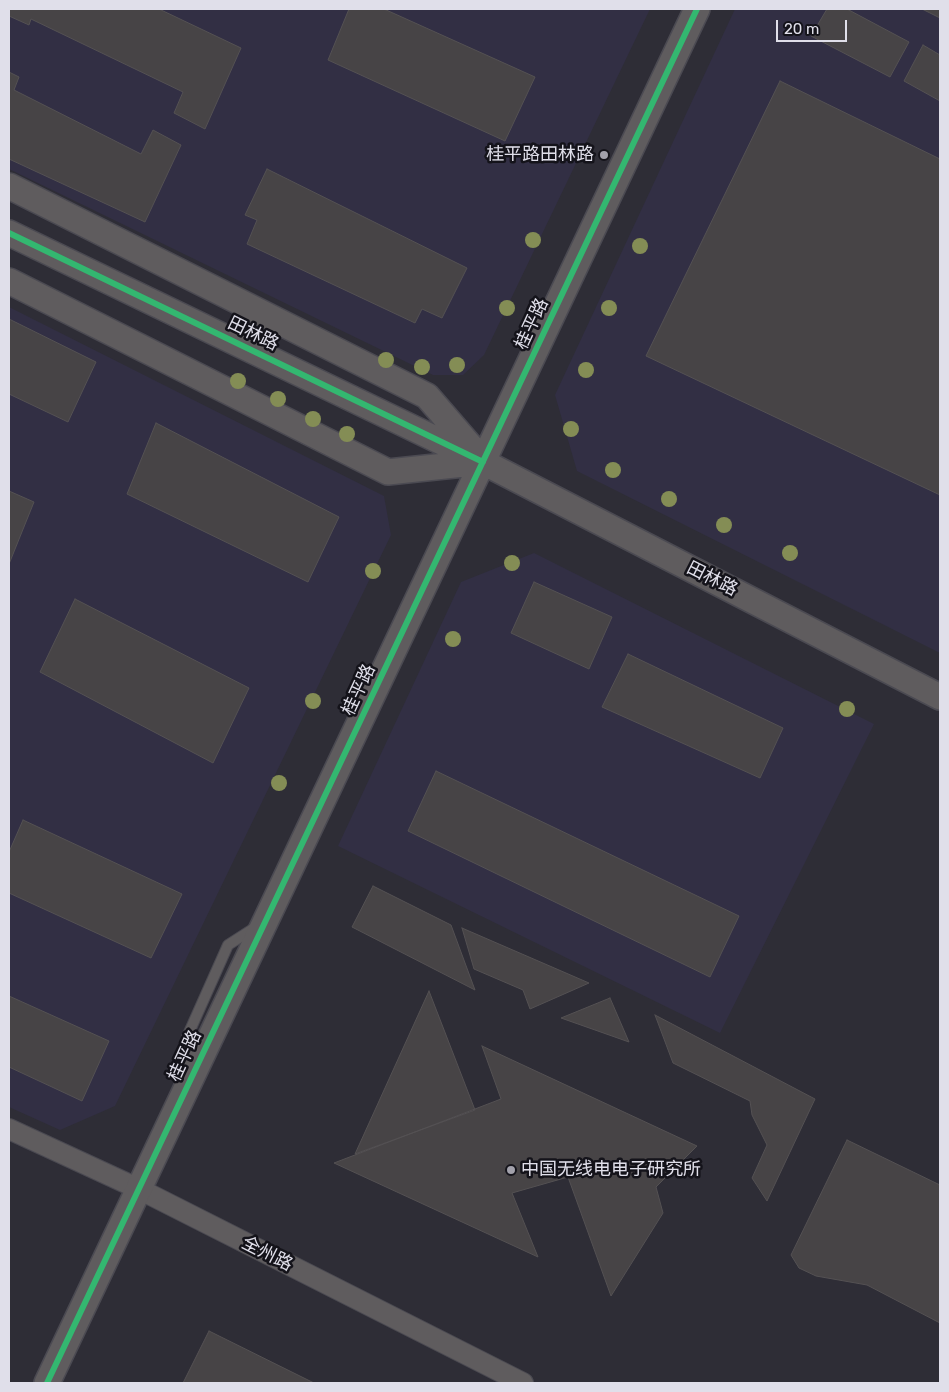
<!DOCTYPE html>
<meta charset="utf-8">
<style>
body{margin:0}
#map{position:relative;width:949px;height:1392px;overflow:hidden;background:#2e2d36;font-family:Rubik,sans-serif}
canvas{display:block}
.frame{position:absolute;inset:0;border:10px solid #e0dfea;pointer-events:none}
.scale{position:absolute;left:776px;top:20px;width:71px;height:22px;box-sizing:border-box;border:2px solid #e0dfea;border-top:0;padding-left:6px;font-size:15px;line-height:18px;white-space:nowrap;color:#e0dfea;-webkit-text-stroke:4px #14131a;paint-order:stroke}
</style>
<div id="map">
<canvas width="949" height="1392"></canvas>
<div class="frame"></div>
<div class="scale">20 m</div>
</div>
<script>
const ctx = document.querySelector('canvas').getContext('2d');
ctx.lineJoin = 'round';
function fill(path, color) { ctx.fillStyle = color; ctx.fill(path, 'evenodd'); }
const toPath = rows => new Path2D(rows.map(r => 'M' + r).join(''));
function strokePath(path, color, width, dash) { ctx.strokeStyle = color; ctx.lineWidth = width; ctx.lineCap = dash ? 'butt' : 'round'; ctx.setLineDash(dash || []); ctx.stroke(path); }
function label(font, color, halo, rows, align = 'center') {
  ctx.font = font + ' Rubik,"Noto Sans SC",sans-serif'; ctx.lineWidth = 5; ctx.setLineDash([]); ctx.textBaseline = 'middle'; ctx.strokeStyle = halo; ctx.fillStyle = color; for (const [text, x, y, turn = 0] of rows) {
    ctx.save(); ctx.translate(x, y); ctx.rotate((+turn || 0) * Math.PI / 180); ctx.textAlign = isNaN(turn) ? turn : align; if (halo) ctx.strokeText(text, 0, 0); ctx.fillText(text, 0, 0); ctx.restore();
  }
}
fill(toPath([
 [9,9,650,9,484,355,463,375,433,375,9,169],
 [735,9,940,9,940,653,577,471,555,395],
 [9,307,384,496,391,535,115,1106,60,1130,9,1107],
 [534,553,874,724,720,1033,338,846,461,582]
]), '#322f44');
const building = toPath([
 [9,9,159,9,241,48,205,129,174,113,183,92,31,19,29,25,9,16,9,9],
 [349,9,384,9,535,77,505,141,328,60,349,9],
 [827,9,847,9,909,42,890,77,811,36,827,9],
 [922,9,940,9,940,18,922,9],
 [923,45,940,55,940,101,904,81,923,45],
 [9,72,19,77,14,90,141,154,153,130,181,145,145,222,9,159,9,72],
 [780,81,940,159,940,495,646,356,780,81],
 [267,169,467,268,442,318,422,309,415,323,247,244,257,220,245,215,267,169],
 [9,319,96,362,68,422,9,394,9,319],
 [156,423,339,517,308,582,127,494,156,423],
 [9,491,34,502,9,564,9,491],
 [534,582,612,617,589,669,511,633,534,582],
 [75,599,249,688,213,763,40,672,75,599],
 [628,654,783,728,760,778,602,707,628,654],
 [436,771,739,916,710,977,408,831,436,771],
 [23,820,182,894,151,958,9,893,9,852,23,820],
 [373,886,451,925,475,990,352,927,373,886],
 [462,928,589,983,530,1009,523,990,474,969,462,928],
 [429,991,475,1110,355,1154,429,991],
 [9,996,109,1041,82,1101,9,1067,9,996],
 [610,998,629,1042,561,1018,610,998],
 [655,1015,815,1099,767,1201,752,1178,767,1145,752,1115,750,1101,673,1063,655,1015],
 [482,1046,697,1146,656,1187,663,1213,611,1296,568,1177,512,1193,538,1257,334,1163,501,1099,482,1046],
 [847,1140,940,1185,940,1323,867,1285,816,1276,799,1268,791,1255,847,1140],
 [209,1331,314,1383,183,1383,209,1331]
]);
fill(building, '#474446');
strokePath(building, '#545153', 1);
const service = toPath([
 [194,1062,187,1037,228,945,256,927]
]);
const minor = toPath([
 [9,1129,139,1189,523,1383]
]);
const tertiary = toPath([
 [9,186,427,396,477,454],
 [9,233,483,462,940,697],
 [9,281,388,472,483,462],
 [47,1383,697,9]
]);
strokePath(service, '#4b4a52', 12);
strokePath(minor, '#4b4a52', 22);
strokePath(tertiary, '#4b4a52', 28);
strokePath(service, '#5f5c5e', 10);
strokePath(minor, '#5f5c5e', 20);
strokePath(tertiary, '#5f5c5e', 25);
strokePath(toPath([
 [9,233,483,462],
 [47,1383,697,9]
]), '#33b770', 6);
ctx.fillStyle = '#848d55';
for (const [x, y] of [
 [533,240],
 [640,246],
 [507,308],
 [609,308],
 [386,360],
 [457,365],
 [422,367],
 [586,370],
 [238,381],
 [278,399],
 [313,419],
 [571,429],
 [347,434],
 [613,470],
 [669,499],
 [724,525],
 [790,553],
 [512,563],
 [373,571],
 [453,639],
 [313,701],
 [847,709],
 [279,783]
]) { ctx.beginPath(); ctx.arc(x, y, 8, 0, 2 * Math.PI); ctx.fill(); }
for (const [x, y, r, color] of [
 [604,155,5,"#a2a1ab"],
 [511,1170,5,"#a2a1ab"]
]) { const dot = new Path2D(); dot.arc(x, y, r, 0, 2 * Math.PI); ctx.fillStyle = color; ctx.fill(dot); strokePath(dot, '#14131a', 2); }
label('18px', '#e0dfea', '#14131a', [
 ["桂平路田林路",594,155],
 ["中国无线电电子研究所",521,1170,"left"]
], 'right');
label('18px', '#e0dfea', '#14131a', [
 ["桂平路",532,324,-65],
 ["田林路",253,334,26],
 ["田林路",712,579,27],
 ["桂平路",359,690,-65],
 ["桂平路",185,1056,-65],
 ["全州路",267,1254,27]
]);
</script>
